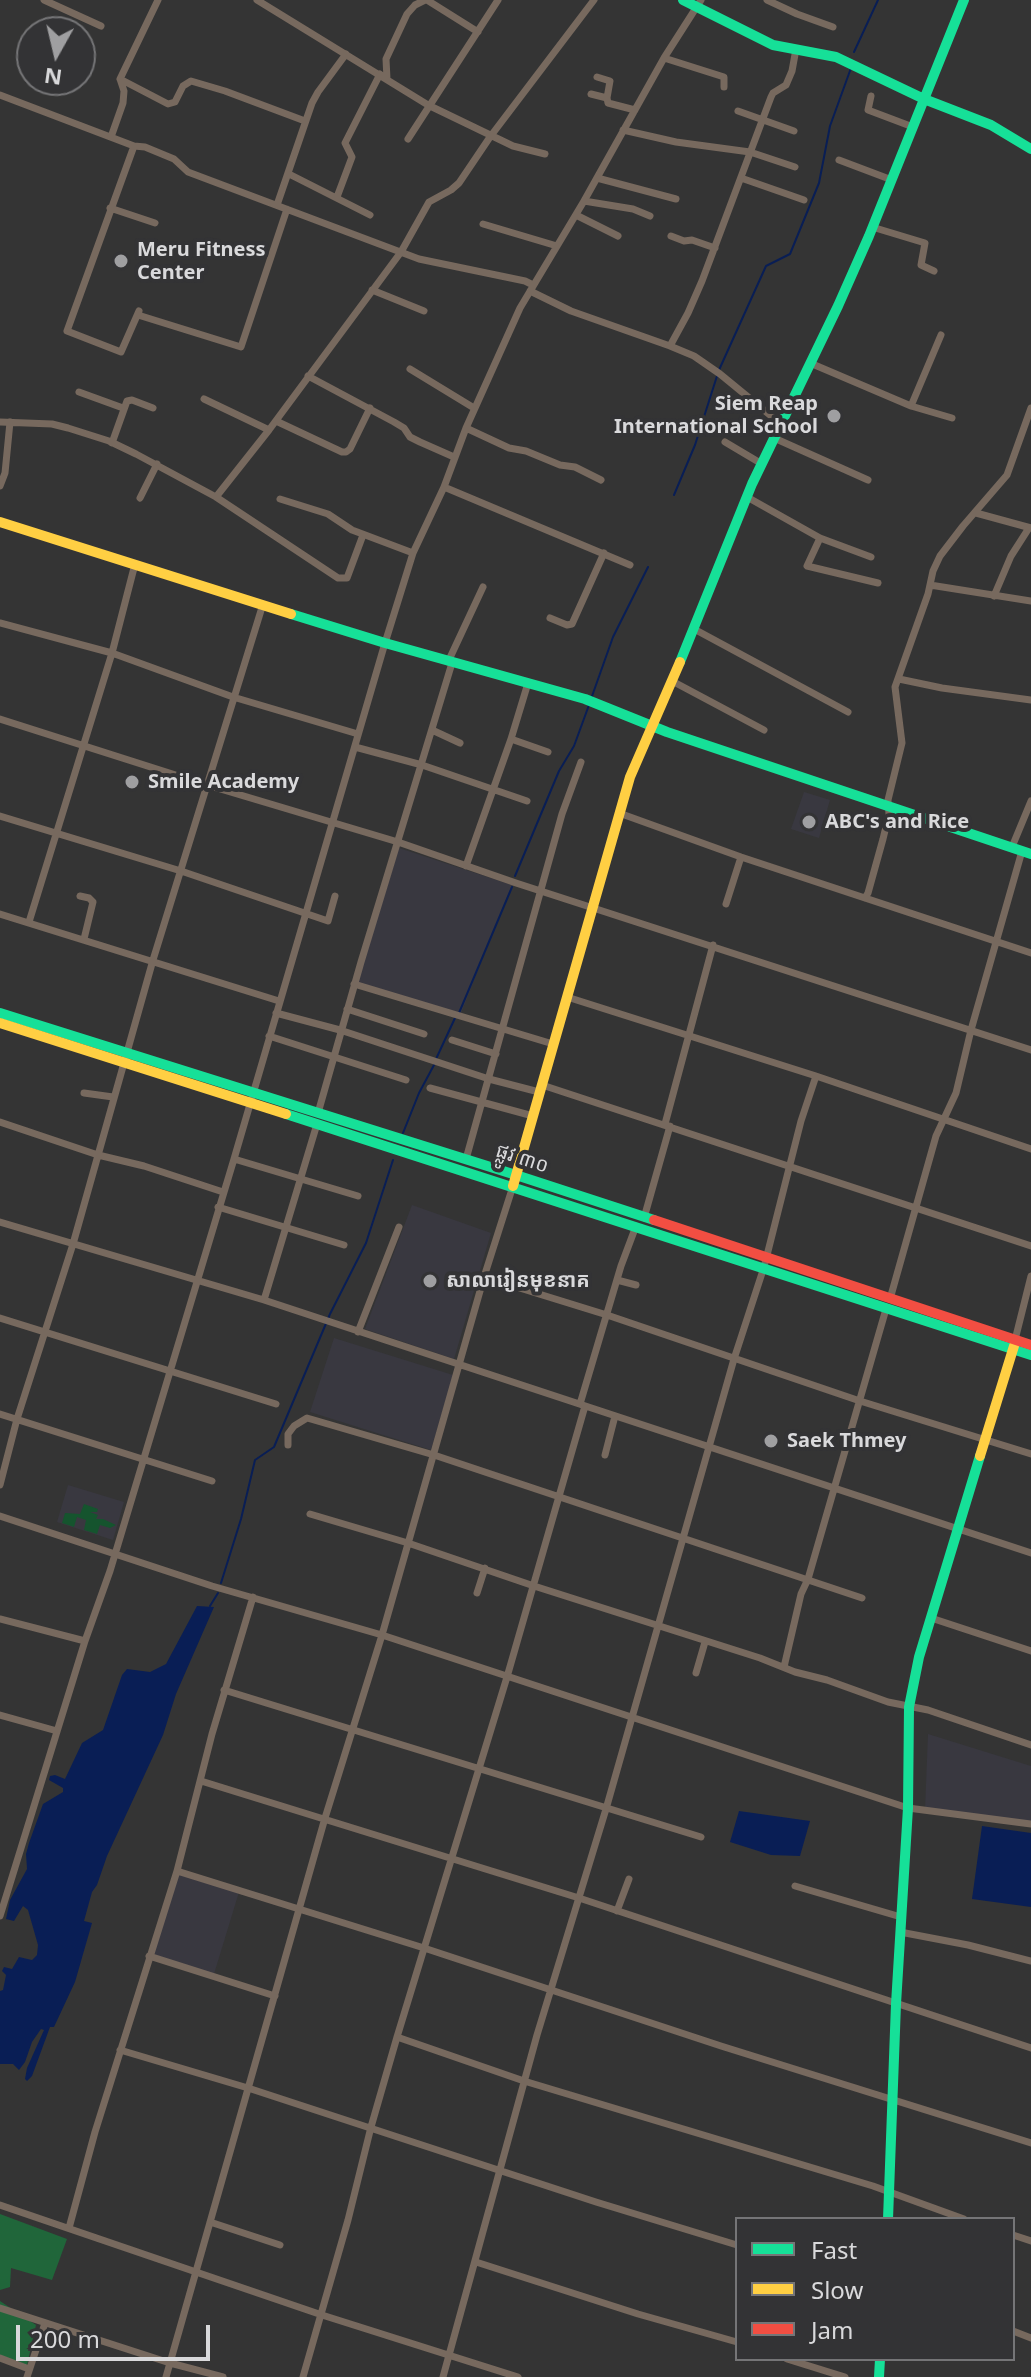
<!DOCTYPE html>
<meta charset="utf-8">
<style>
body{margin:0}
#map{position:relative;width:1031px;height:2377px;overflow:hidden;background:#343434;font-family:"Noto Sans",sans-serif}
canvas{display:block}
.legend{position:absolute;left:735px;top:2217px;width:280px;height:144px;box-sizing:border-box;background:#333335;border:2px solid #757577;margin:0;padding:10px 14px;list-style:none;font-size:24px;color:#d9d9db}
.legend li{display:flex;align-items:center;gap:16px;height:40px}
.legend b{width:40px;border:2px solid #757577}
.north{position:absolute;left:16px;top:16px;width:80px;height:80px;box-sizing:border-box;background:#333335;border:2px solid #757577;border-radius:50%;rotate:188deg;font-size:22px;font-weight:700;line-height:32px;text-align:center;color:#d9d9db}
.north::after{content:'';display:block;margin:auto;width:28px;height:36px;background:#9f9fa1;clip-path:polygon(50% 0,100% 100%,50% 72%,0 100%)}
.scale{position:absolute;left:16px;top:2325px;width:194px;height:36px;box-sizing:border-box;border:4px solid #d9d9db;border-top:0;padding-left:10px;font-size:24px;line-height:28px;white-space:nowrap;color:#d9d9db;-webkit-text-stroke:6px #333335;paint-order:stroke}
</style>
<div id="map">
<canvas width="1031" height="2377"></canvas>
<ul class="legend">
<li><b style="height:10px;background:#16e098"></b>Fast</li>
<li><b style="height:10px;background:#ffcf43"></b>Slow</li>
<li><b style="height:10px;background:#f24e42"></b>Jam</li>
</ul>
<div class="north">N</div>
<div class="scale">200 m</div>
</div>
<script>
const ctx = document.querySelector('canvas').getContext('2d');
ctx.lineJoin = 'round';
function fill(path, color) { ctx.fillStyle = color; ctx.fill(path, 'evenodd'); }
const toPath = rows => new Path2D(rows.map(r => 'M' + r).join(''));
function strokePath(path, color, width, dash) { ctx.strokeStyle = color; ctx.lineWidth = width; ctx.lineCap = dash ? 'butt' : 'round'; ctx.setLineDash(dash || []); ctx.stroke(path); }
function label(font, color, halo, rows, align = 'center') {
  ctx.font = font + ' "Noto Sans","Noto Sans Khmer",sans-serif'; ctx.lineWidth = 8; ctx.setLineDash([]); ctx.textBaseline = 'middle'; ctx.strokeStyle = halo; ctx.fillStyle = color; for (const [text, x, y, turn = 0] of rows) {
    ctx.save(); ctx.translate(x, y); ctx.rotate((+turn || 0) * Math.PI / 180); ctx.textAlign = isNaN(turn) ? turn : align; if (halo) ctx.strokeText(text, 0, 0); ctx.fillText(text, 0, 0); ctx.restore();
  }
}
fill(toPath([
 [804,792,830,800,819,838,791,829],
 [399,848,512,885,459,1018,356,987],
 [412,1205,491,1233,454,1359,365,1329],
 [334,1338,453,1375,431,1450,310,1412],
 [68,1485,124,1502,113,1540,57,1522],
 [928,1734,1031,1766,1031,1822,925,1810],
 [178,1873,239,1892,214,1974,152,1955]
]), '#393840');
fill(toPath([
 [84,1504,98,1509,97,1512,90,1512,98,1515,96,1519,103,1519,116,1525,110,1528,100,1525,97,1534,84,1530,86,1520,77,1517,74,1527,62,1523,65,1513,80,1514]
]), '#15542e');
fill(toPath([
 [0,2214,67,2239,52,2280,11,2268,10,2287,0,2290],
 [0,2301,36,2325,27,2365,0,2355]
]), '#20663a');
fill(toPath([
 [197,1606,214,1607,176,1694,163,1735,107,1856,97,1885,92,1892,84,1921,92,1923,75,1982,54,2027,50,2027,32,2076,27,2081,25,2079,27,2068,44,2030,41,2029,32,2042,25,2062,19,2070,13,2064,0,2064,0,1991,3,1990,6,1975,2,1971,4,1967,12,1969,19,1957,32,1960,37,1955,38,1945,28,1910,23,1906,14,1921,6,1919,10,1900,27,1869,26,1854,29,1843,43,1804,63,1792,63,1788,49,1780,50,1776,55,1775,65,1779,82,1743,103,1730,122,1675,127,1669,150,1672,166,1664],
 [739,1811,810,1821,800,1856,771,1855,730,1842],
 [982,1826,1031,1833,1031,1907,972,1899]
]), '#091e55');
strokePath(toPath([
 [854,52,878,0],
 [719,370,766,266,790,254,819,183,830,126,851,68],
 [674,495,695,445,717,376],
 [591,699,613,637,648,567],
 [515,876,559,771,574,746,589,705],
 [459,1013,512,887],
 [436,1059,455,1018],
 [403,1133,419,1093,434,1065],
 [221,1583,241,1519,255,1460,274,1447,330,1314,366,1243,393,1160],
 [210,1606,218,1593]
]), '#091e55', 2);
strokePath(toPath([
 [44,0,101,26],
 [257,0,428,105,513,146,545,154],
 [427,0,478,32],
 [767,0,797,14,833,27],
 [664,58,724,77,724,87],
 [597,77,610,81,607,98,608,103,635,110],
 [120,79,168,104,175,102,183,86,191,81,225,91,305,121],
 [387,79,386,59,407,14,415,5,425,0],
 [591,94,607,98],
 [0,95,134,146,67,331,121,352,139,311],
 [871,96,868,110,913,127],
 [738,111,794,131],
 [623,130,676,142,750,152,795,167],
 [111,137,123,103,124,91,120,79,158,0],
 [408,139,498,0],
 [134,146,145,147,174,159,188,172,419,259,525,281,533,285],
 [839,160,892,180],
 [289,174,370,215],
 [597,178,676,199],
 [741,178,804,200],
 [337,197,352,157,345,143,380,74],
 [584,201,633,209,650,216],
 [277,205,312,103,318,92,346,54],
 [110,208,155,223],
 [576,215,618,236],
 [483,224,557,246],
 [872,227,925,243,921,265,934,271],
 [671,236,684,241,692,240,715,248],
 [372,290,424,311],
 [530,291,571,311,670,346,694,356,720,374,781,424],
 [138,315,241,347,287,209],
 [670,346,688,313,702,281,771,97,773,93,786,85,792,71,796,49],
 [810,363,911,406,952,418],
 [410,369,474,408],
 [308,376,394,422,404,428,410,437,420,442,454,457],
 [79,392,123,408],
 [204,399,269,430],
 [911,406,941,335],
 [276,421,342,452,346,452,350,449,370,408],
 [0,422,52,424,68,428,109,441,136,454,216,497,338,578,347,578,363,535],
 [466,428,509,448,526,451,560,465,575,467,601,480],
 [774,438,868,480],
 [725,442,762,464],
 [112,443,127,401,132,400,153,408],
 [0,486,5,473,10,422],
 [444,487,630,565],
 [216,497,269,430,401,252,429,202,451,190,459,183,490,137,594,0],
 [747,497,820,538,871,557],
 [140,498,157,464],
 [280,499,328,514,352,530,413,553],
 [976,513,1031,528],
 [820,538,807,566,878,583],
 [930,585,1031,601],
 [994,596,1011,556,1029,528],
 [550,618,567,625,572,624,604,553],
 [0,623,112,653,233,697,358,734],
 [694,629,848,712],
 [448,662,483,587],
 [899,679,942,688,1031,700],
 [672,681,764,730],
 [0,719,207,785,398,842,516,883,1031,1050],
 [432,730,460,743],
 [511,739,548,752],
 [355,747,422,765,527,801],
 [619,813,741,857,1031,953],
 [0,816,181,871,328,921,335,896],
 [1012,847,1031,801],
 [466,866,511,739,528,683],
 [80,896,89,898,93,902,84,939],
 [865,898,868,893,883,839,889,814,888,800,902,743,895,687,928,594,933,571,940,556,963,526,1007,475,1031,408],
 [726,904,741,857],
 [0,914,279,1001],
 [29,922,112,653,135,564],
 [354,984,553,1044],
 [567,997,816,1076,1031,1149],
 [347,1009,424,1034],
 [276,1013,340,1030,489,1079,539,1092],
 [269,1036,406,1080],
 [452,1040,496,1054],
 [542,1085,1031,1246],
 [430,1088,533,1116],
 [84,1093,113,1097],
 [318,1113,361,962,452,663],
 [0,1122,98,1155,144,1166,223,1192],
 [665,1124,713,945],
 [234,1159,358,1196],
 [466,1159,562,814,581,762],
 [218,1207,344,1245],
 [644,1218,670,1126],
 [0,1222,264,1300,1031,1553],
 [484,1277,607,1315,860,1401,1031,1454],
 [617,1280,636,1285],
 [890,1299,936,1136,956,1093,971,1030,1022,851],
 [264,1300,317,1124],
 [0,1318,276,1404],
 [358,1332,399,1227],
 [1015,1340,1031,1276],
 [580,1404,621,1266,636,1226],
 [0,1414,212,1481],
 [288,1445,288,1434,294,1426,307,1418,314,1420,434,1455,862,1598],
 [605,1455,615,1416],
 [0,1485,17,1419,73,1244,153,960,263,604],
 [310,1514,408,1543,534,1586,760,1658,795,1672,827,1680,888,1702,928,1710,1031,1745],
 [0,1516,212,1586,382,1635,908,1808,1031,1824],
 [477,1593,485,1568],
 [931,1618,1031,1651],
 [0,1619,85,1641],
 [784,1667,801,1594,808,1579,886,1309],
 [696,1673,705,1642],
 [224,1690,701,1837],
 [0,1715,57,1731],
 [201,1781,579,1898,1031,2048],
 [177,1871,424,1948,721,2046,1031,2143],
 [795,1886,901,1917],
 [617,1911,629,1879],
 [0,1916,85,1641,110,1571,234,1159,385,643,413,553,444,487,466,428,520,308,584,201,664,58,701,0],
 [900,1932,968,1945,1031,1961],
 [149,1956,275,1996],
 [397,2037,524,2081,873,2186,964,2219],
 [120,2050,248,2088,596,2202,737,2245],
 [0,2205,322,2315,518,2377],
 [210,2222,280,2245],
 [69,2228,95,2132,177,1871,212,1734,253,1597],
 [1013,2235,1031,2241],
 [476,2262,638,2314,737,2342],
 [0,2308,170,2363,223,2377],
 [1013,2331,1031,2338],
 [0,2358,29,2369],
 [787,2359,845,2377],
 [27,2377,45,2323],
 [166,2377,325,1818,382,1635,484,1277,513,1186],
 [303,2377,348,2220,371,2127,397,2037,507,1677,585,1406],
 [443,2377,537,2035,606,1809,734,1359,764,1267,801,1121,816,1076]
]), '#77695e', 7);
strokePath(toPath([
 [683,0,773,45,836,57,924,99,991,125,1031,149],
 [291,614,385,643,585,699,667,732,1031,854],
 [680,662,752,484,838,306,869,236,964,0],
 [0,1013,516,1175,654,1220],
 [286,1114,1031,1355],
 [888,2219,896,2004,908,1808,909,1707,919,1657,980,1456],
 [879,2377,880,2359]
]), '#16e098', 10);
strokePath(toPath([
 [0,522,291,614],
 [0,1023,286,1114],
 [513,1186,630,777,680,662],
 [980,1456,1014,1346]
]), '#ffcf43', 10);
strokePath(toPath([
 [654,1220,1031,1345]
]), '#f24e42', 10);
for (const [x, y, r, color] of [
 [121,261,8,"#9f9fa1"],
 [834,416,8,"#9f9fa1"],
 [132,782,8,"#9f9fa1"],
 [809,822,8,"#9f9fa1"],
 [430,1281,8,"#9f9fa1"],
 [771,1441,8,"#9f9fa1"]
]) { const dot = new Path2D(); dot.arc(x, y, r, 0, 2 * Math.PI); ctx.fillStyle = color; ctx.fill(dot); strokePath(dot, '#333335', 3); }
label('bold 20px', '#d9d9db', '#333335', [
 ["Meru Fitness",137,250],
 ["Center",137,273],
 ["Siem Reap",818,404,"right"],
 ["International School",818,427,"right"],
 ["Smile Academy",148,782],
 ["ABC's and Rice",825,822],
 ["សាលារៀនមុខនាគ",446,1281],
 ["Saek Thmey",787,1441]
], 'left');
label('20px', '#d9d9db', '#333335', [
 ["ផ្លូវ ៣០",522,1159,18]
]);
</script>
